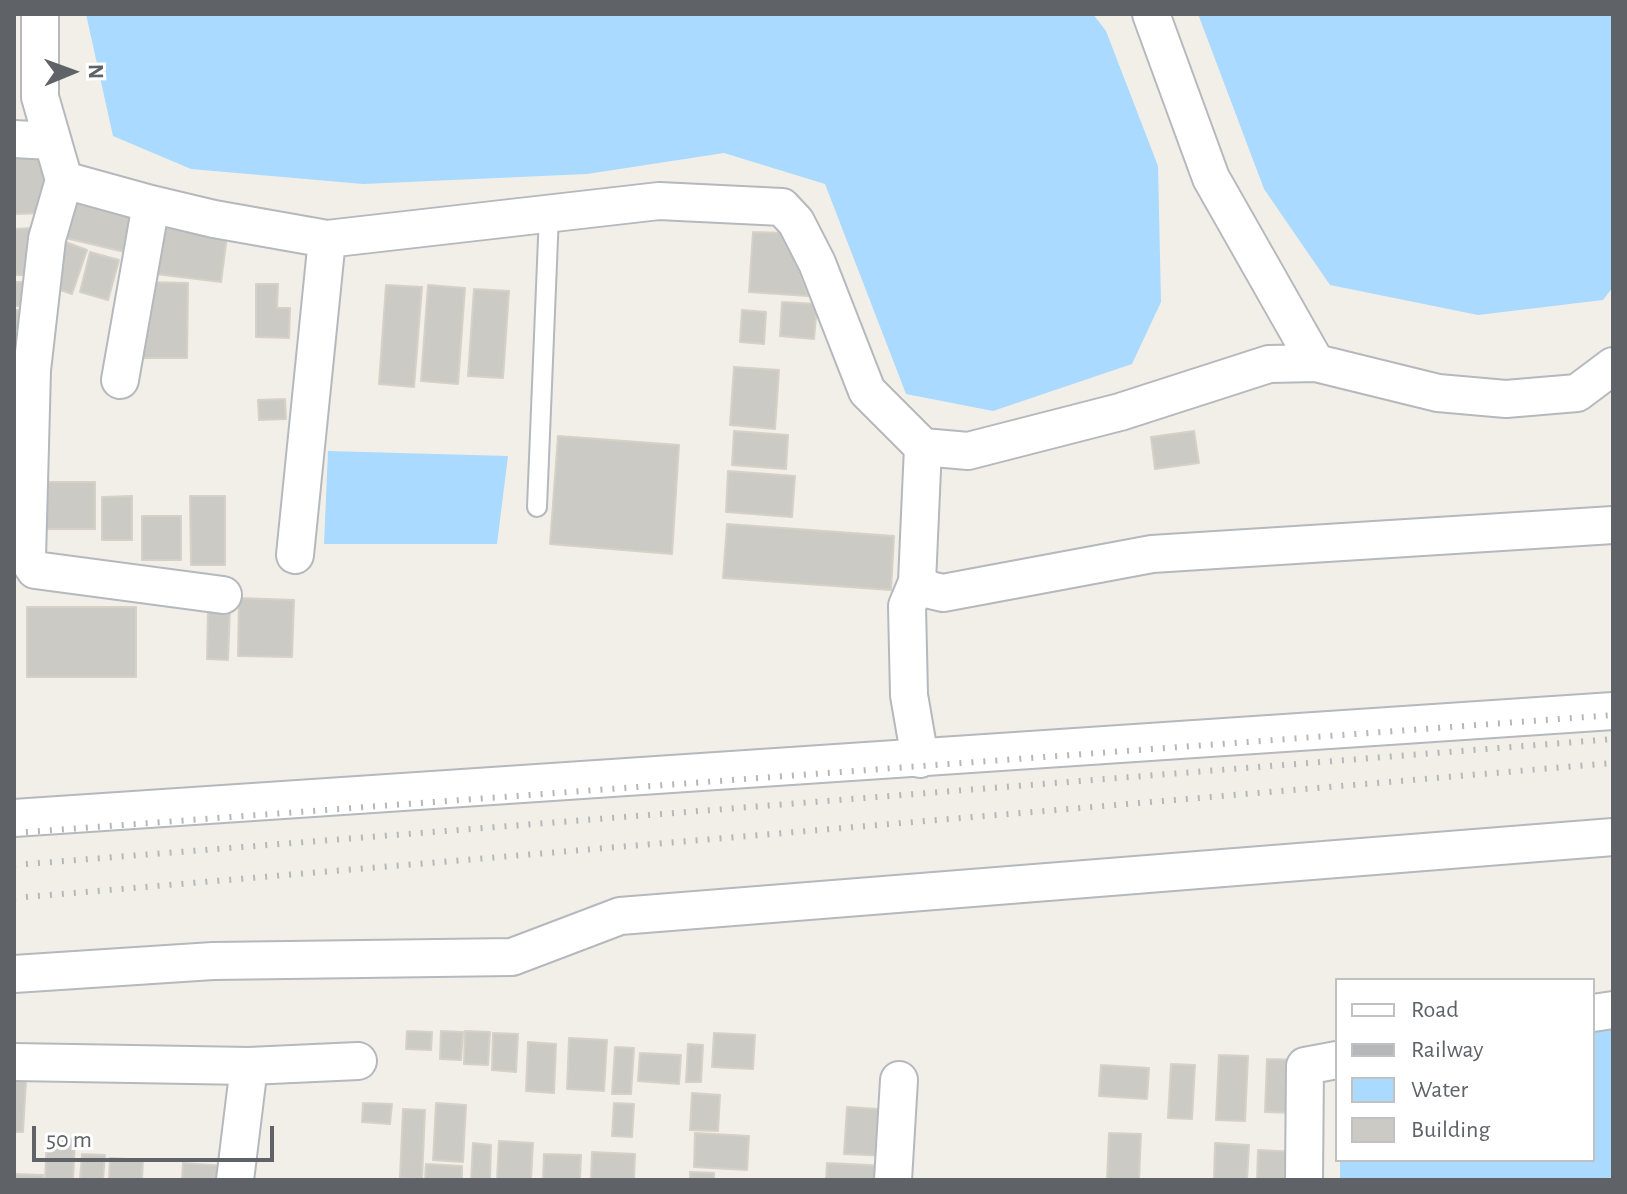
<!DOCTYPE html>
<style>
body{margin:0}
#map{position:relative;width:1627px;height:1194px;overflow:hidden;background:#f1efe8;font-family:"Alegreya Sans",sans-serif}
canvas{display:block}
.frame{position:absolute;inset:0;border:16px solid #5f6368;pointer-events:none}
.legend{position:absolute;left:1335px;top:978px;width:260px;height:184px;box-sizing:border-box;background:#fff;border:2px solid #bfc1c3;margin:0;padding:10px 14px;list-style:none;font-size:24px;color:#5f6368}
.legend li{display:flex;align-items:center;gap:16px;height:40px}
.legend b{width:40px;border:2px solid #bfc1c3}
.north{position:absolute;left:32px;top:32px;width:80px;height:80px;-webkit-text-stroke:6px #fff;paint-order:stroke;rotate:89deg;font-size:22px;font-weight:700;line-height:32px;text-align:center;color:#5f6368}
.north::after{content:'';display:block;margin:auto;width:28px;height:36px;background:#5f6368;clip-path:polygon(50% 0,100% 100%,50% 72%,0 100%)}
.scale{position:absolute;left:32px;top:1126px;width:242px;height:36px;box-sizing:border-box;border:4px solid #5f6368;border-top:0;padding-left:10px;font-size:24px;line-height:28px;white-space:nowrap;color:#5f6368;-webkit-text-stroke:6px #fff;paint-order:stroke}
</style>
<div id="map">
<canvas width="1627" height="1194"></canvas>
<div class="frame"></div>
<ul class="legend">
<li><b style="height:10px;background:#fff"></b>Road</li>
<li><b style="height:10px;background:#b6b7b8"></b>Railway</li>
<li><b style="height:22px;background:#aadaff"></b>Water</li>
<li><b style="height:22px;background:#cccac5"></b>Building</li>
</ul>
<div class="north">N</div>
<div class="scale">50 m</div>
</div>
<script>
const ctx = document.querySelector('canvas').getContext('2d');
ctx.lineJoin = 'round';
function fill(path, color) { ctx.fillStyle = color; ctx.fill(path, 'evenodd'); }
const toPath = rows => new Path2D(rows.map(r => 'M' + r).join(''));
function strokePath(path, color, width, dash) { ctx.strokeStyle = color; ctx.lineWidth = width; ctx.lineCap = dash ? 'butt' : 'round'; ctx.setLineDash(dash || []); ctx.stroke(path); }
fill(toPath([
 [86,14,1093,14,1106,31,1158,166,1161,302,1132,364,993,411,906,394,825,184,724,153,587,174,363,184,191,169,113,136],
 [1198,14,1613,14,1613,287,1603,300,1478,315,1330,285,1264,189],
 [328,451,508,456,497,544,324,544],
 [1613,1025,1613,1180,1340,1180,1340,1160,1593,1160,1593,1028]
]), '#aadaff');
const building = toPath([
 [14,157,45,157,45,213,14,214,14,157],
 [66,197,138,214,129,253,57,236,66,197],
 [154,226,227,236,221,282,148,273,154,226],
 [34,228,34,275,14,275,14,229,34,228],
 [753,232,786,233,808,296,749,292,753,232],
 [60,240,87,250,72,294,45,285,60,240],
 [90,252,119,260,108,300,80,292,90,252],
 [14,282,30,282,30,306,14,306,14,282],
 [143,282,188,283,187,358,142,358,143,282],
 [256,284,278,284,277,308,290,308,289,338,256,337,256,284],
 [386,285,422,287,414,387,379,384,386,285],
 [428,285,465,288,458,384,421,381,428,285],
 [474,289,509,291,503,378,468,376,474,289],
 [782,302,817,304,814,339,780,336,782,302],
 [14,310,27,310,27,330,14,330,14,310],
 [742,310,766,312,764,344,740,342,742,310],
 [734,367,779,370,775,429,730,425,734,367],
 [285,399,286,419,259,420,258,400,285,399],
 [734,431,788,435,786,469,732,465,734,431],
 [1194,431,1199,463,1155,469,1151,437,1194,431],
 [558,436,679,445,672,554,550,544,558,436],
 [728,471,795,476,792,517,726,512,728,471],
 [36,482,95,482,95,529,36,529,36,482],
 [132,496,132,540,102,540,102,497,132,496],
 [190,496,225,496,225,565,191,565,190,496],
 [142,516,181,516,181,560,142,560,142,516],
 [727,524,894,536,891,590,723,578,727,524],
 [239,598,294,600,292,657,238,656,239,598],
 [27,607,136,607,136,677,27,677,27,607],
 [208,607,230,608,228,660,207,659,208,607],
 [407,1031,432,1032,431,1050,406,1049,407,1031],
 [441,1031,463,1032,461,1060,440,1059,441,1031],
 [465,1031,490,1032,488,1065,464,1064,465,1031],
 [493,1033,518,1034,516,1072,492,1070,493,1033],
 [714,1033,755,1035,753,1069,712,1067,714,1033],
 [569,1038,607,1040,604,1091,567,1089,569,1038],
 [528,1042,556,1044,554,1093,526,1091,528,1042],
 [688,1044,703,1045,701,1082,686,1082,688,1044],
 [615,1047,634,1048,631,1094,612,1094,615,1047],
 [640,1053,681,1055,679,1084,638,1081,640,1053],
 [1219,1055,1248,1056,1245,1121,1216,1120,1219,1055],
 [1267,1059,1300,1060,1297,1113,1265,1112,1267,1059],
 [1171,1064,1195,1065,1192,1119,1168,1118,1171,1064],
 [1101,1065,1149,1068,1147,1099,1099,1096,1101,1065],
 [14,1080,26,1081,23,1132,14,1132,14,1080],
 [692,1093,720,1095,718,1131,690,1130,692,1093],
 [363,1103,392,1104,390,1124,362,1122,363,1103],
 [436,1103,466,1105,463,1162,433,1160,436,1103],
 [614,1103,634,1104,632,1137,612,1136,614,1103],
 [847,1107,893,1110,891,1156,844,1154,847,1107],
 [403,1109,425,1110,422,1179,400,1178,403,1109],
 [695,1133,749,1136,747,1170,694,1167,695,1133],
 [1109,1133,1141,1134,1139,1180,1107,1180,1109,1133],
 [47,1138,75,1139,73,1180,45,1180,47,1138],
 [499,1141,533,1143,531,1180,497,1180,499,1141],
 [473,1143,491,1145,490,1180,471,1180,473,1143],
 [1215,1143,1249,1145,1247,1180,1214,1180,1215,1143],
 [1258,1150,1298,1152,1296,1180,1257,1180,1258,1150],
 [592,1152,635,1154,634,1180,591,1180,592,1152],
 [82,1154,105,1155,103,1180,80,1179,82,1154],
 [544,1154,581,1155,580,1180,543,1180,544,1154],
 [110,1158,143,1160,142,1180,109,1180,110,1158],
 [183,1163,227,1166,226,1180,182,1180,183,1163],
 [827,1163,888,1166,888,1180,826,1180,827,1163],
 [426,1164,462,1166,462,1180,425,1180,426,1164],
 [690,1172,714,1173,714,1180,690,1180,690,1172],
 [14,1174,43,1175,43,1180,14,1180,14,1174]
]);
fill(building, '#cccac5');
strokePath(building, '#d6d1c6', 2);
const service = toPath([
 [537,507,549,214]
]);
const minor = toPath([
 [40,14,40,97,64,180,151,204,214,219,327,239,659,201,782,207,796,222,817,263,867,391,923,447,968,451,1120,412,1269,364,1316,363,1438,393,1506,399,1577,393,1613,366],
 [1151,14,1211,178,1316,363],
 [14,139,52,141],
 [64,180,47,239,32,370,27,558,35,570,223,595],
 [120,380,151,204],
 [295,555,327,239],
 [917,582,930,590,943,593,1152,554,1613,525],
 [920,759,909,695,907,606,917,582,923,447],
 [14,818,1613,711],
 [14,974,213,961,512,957,620,916,1613,837],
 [1593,1013,1613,1010],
 [14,1062,249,1066],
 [235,1180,249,1066,358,1061],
 [893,1180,899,1080],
 [1304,1180,1305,1066,1337,1060]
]);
strokePath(service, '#b5b8bc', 22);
strokePath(minor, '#b5b8bc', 40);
strokePath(service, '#fff', 18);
strokePath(minor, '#fff', 36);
strokePath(toPath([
 [14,833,1613,715],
 [14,865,1613,739],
 [14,898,1613,763]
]), '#b6b7b8', 6, [2, 10]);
</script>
